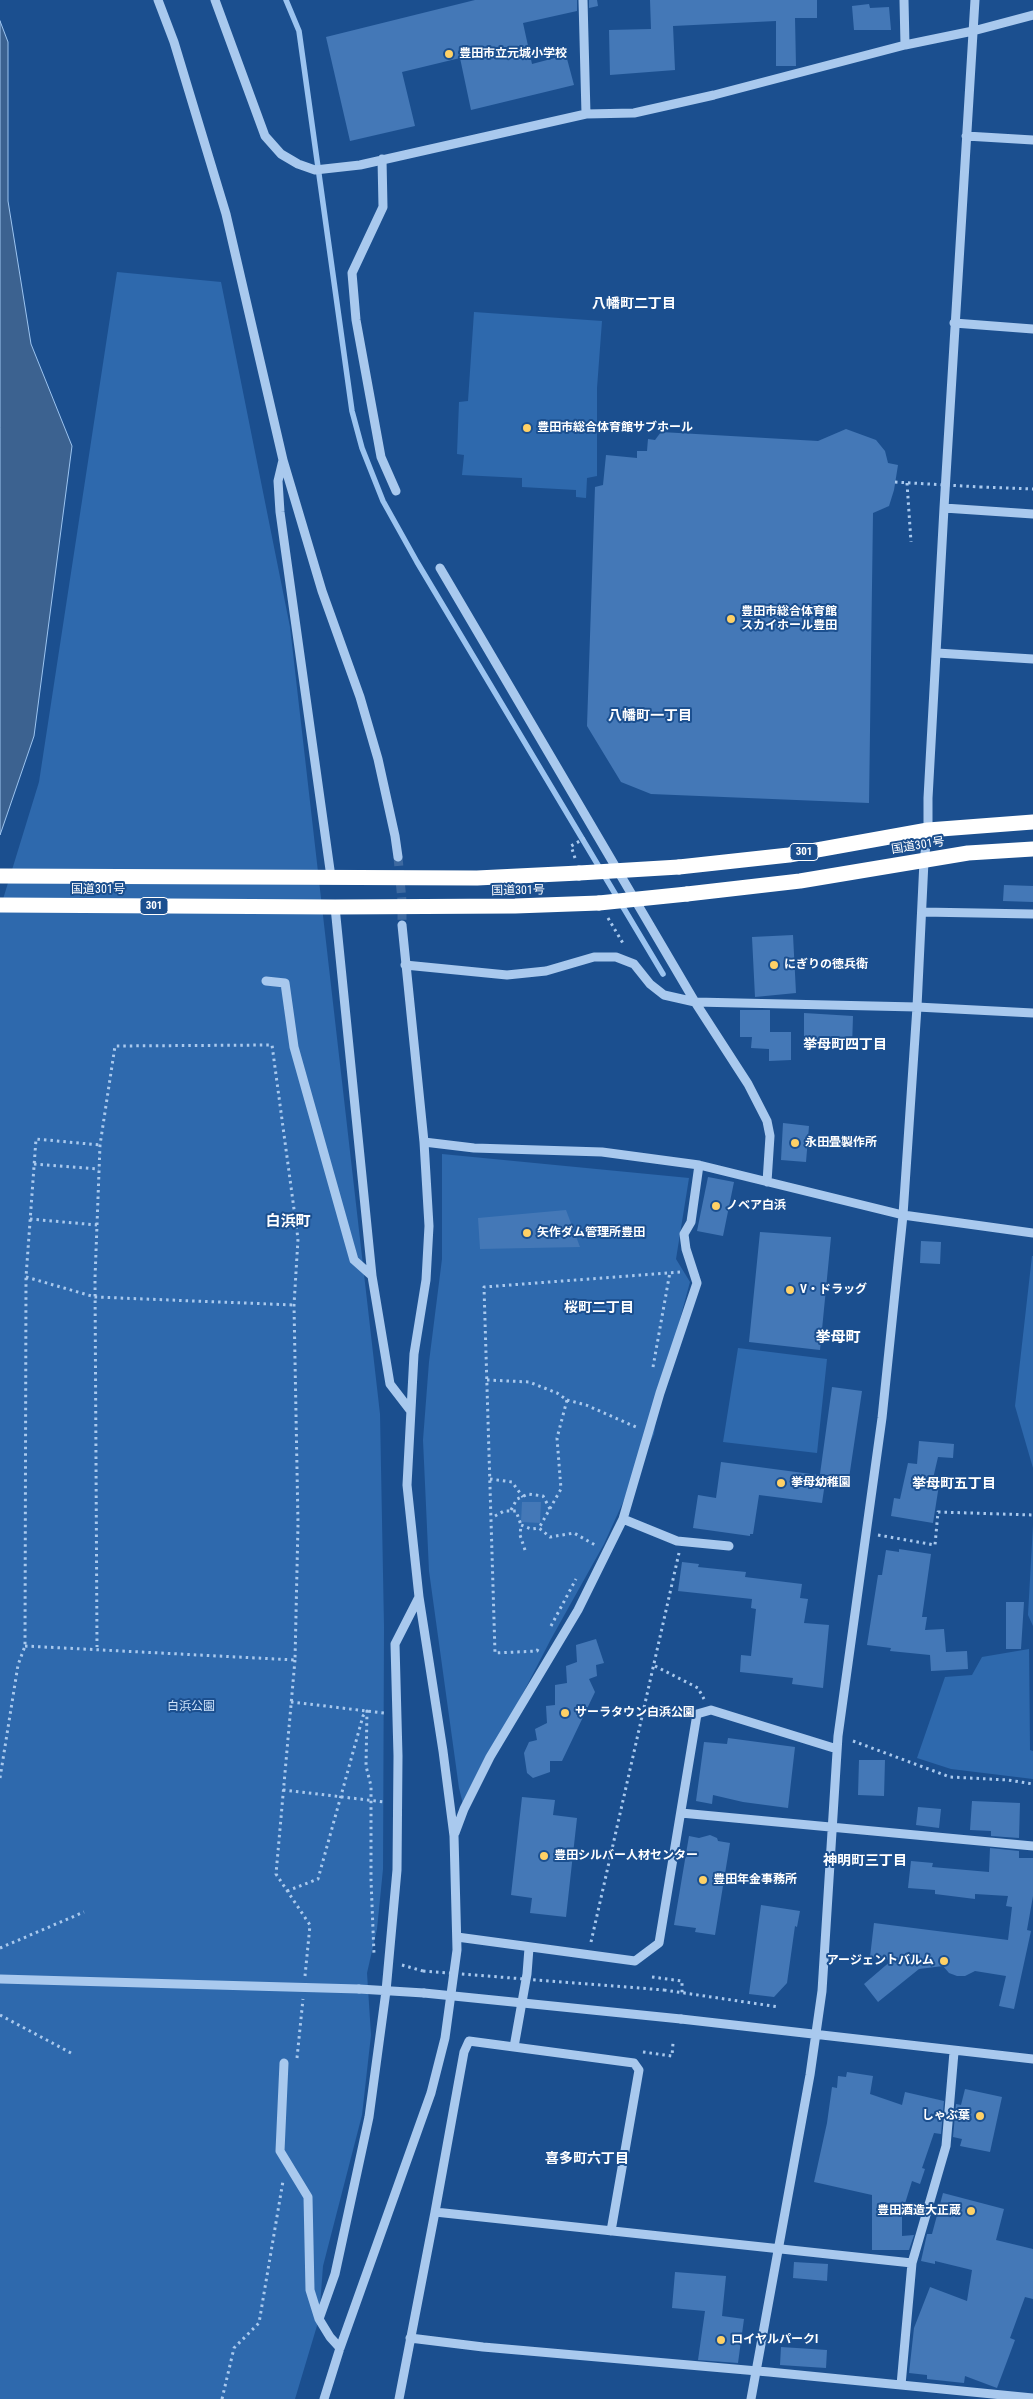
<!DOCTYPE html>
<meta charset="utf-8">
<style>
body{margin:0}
canvas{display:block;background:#1b4f8f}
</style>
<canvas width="1033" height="2399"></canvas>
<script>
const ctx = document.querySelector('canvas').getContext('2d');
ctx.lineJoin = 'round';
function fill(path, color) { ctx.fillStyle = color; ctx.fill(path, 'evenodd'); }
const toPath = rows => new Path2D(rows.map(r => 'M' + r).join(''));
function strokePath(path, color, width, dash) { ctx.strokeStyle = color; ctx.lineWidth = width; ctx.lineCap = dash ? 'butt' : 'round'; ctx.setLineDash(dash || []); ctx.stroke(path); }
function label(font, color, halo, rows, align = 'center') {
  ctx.font = font + ' "Roboto Condensed","Noto Sans JP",sans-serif'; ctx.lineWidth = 4; ctx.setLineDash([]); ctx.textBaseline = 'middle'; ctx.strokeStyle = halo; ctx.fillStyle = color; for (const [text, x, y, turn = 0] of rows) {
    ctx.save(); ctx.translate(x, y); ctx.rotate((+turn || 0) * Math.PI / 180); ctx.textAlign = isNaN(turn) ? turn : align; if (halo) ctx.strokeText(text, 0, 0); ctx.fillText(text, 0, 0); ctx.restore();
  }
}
fill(toPath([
 [117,272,221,282,290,627,380,1414,384,1627,383,1869,377,1929,367,1973,371,2035,362,2115,323,2266,319,2319,295,2399,0,2399,0,909,39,782],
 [474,312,602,321,597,388,597,476,587,478,586,498,576,497,576,490,522,487,522,478,462,475,464,455,457,454,459,402,468,401],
 [442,1154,689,1178,676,1259,690,1282,660,1393,654,1434,604,1544,551,1639,490,1757,463,1804,459,1788,429,1571,423,1440,429,1362,442,1259],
 [1032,1256,1033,1256,1033,1468,1015,1406],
 [738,1348,827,1359,817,1453,723,1442],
 [1033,1525,1033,1626,1028,1615],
 [1029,1649,1030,1750,1033,1751,1033,1779,951,1769,917,1758,945,1677,972,1675,982,1657]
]), '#2e69ad');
const water = toPath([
 [0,21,8,42,8,201,31,344,72,446,34,736,0,835,0,21]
]);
fill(water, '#3c6290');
strokePath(water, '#9cc4f0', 1);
strokePath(toPath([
 [286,0,299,31,352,411,362,448,383,501,417,562,663,974]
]), '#9cc4f0', 5.5);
fill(toPath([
 [475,0,577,0,577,11,523,23,532,64,566,55,574,85,471,110,460,58,402,72,415,126,350,141,326,37],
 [589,0,597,0,598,6,589,8],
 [650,0,817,0,817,18,795,18,796,66,776,66,776,21,673,26,675,70,610,75,609,30,651,29],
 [869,4,870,8,889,7,891,30,854,30,852,6],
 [846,429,876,440,885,451,888,463,898,465,894,490,889,506,873,513,869,803,651,794,621,782,587,726,595,487,603,485,606,455,637,458,637,451,647,451,648,439,655,440,661,432,818,441],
 [1004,885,1033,886,1033,902,1003,901],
 [793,935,796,993,755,997,752,937],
 [740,1010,770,1010,770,1032,791,1032,791,1060,769,1061,769,1049,751,1048,752,1037,740,1037],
 [804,1013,853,1016,852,1047,804,1044],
 [783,1123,809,1126,806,1162,781,1160],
 [708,1177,734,1182,723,1236,697,1231],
 [566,1210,580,1247,480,1249,478,1218],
 [760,1232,831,1237,820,1350,749,1342],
 [921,1241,941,1242,940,1264,920,1263],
 [832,1387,862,1391,849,1478,820,1474],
 [919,1441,954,1444,953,1458,938,1457,932,1483,939,1485,933,1523,891,1516,894,1498,900,1499,908,1463,917,1464],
 [721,1462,826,1476,822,1503,759,1495,753,1534,750,1534,750,1536,693,1528,698,1495,716,1498],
 [522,1502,541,1502,540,1523,521,1522],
 [899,1549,931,1554,922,1617,927,1617,925,1630,944,1629,946,1652,967,1651,968,1669,931,1671,930,1655,890,1651,891,1648,867,1645,878,1575,882,1575,886,1550,899,1552],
 [682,1562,699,1564,698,1567,746,1572,745,1577,802,1584,800,1598,808,1599,804,1623,829,1625,823,1688,792,1684,793,1678,740,1672,741,1655,751,1656,756,1609,751,1608,752,1599,678,1591],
 [1006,1602,1024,1602,1021,1649,1006,1649],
 [596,1639,604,1663,596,1665,597,1676,589,1679,595,1692,562,1761,550,1761,550,1772,533,1778,527,1773,524,1753,529,1742,537,1740,535,1729,547,1723,546,1706,555,1705,555,1685,567,1683,566,1666,577,1662,576,1645],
 [728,1738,795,1747,788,1808,743,1802,713,1795,712,1804,696,1801,704,1742,727,1744],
 [859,1760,885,1760,884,1796,858,1795],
 [522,1797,555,1800,553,1815,577,1818,566,1917,530,1913,532,1898,511,1895],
 [972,1801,1020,1803,1019,1838,991,1836,991,1831,970,1830],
 [918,1807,941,1809,939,1828,916,1825],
 [710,1835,717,1838,718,1841,730,1843,715,1935,695,1932,696,1928,674,1925,689,1836,699,1838],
 [990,1848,1019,1851,1019,1858,1033,1858,1033,1896,1027,1930,1031,1931,1014,2009,999,2006,1006,1976,975,1971,965,1976,957,1976,949,1973,943,1966,919,1969,878,2002,864,1984,892,1960,870,1957,874,1923,1008,1940,1012,1907,1006,1906,1008,1896,975,1894,975,1899,935,1894,935,1890,908,1888,911,1861,933,1863,932,1867,989,1872],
 [761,1905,800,1911,797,1927,795,1926,787,1983,774,1997,749,1994],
 [847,2072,873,2076,870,2094,902,2105,905,2092,944,2101,941,2134,934,2133,922,2168,925,2169,920,2184,912,2181,902,2213,902,2236,914,2235,909,2250,872,2250,872,2195,814,2182,827,2123,832,2087,837,2088,838,2076,846,2077],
 [965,2089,1002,2097,990,2152,960,2146,962,2139,953,2137,956,2104,961,2105],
 [943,2193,1004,2209,996,2240,1033,2249,1033,2299,1025,2297,1010,2338,1015,2340,997,2388,965,2376,964,2383,927,2379,927,2375,909,2373,914,2328,930,2287,967,2301,972,2270,935,2261,935,2264,921,2261,927,2234,932,2234],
 [794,2262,828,2264,827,2281,793,2278],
 [675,2272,726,2276,722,2316,744,2319,738,2363,698,2360,705,2311,672,2308],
 [781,2347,827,2350,826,2368,780,2365]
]), '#4478b7');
strokePath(toPath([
 [398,857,402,901,402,925]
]), '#3d69a0', 9, [9, 4.5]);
strokePath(toPath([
 [907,483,911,542],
 [980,487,1033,489],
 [575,858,571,846,585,838],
 [608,918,624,945],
 [34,1164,99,1169],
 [30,1219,97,1225],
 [26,1277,95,1297,294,1305],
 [653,1367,670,1272],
 [487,1380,529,1382,557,1393,567,1400,557,1438,561,1489,539,1528],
 [567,1400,586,1405,636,1427],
 [490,1479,512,1482,523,1497],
 [511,1510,517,1499,528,1494,543,1496,550,1509],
 [495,1516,504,1511,516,1511,521,1525],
 [878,1535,935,1545,938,1512,1033,1515],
 [525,1550,520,1535,521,1525,531,1529,539,1528,550,1537,574,1533,595,1545,594,1547],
 [551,1626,576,1579],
 [25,1646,295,1660,298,1524,294,1305,298,1239,272,1045,115,1046,100,1145,95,1278,97,1647],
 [538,1649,537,1651,495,1653,484,1287,680,1272],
 [295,1660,276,1874,310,1925,305,1976],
 [655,1666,698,1688,704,1699],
 [291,1702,384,1713],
 [853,1741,950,1777,1008,1780,1033,1784],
 [0,1778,18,1665,25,1646,26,1277,36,1139,100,1145],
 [283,1790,385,1802],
 [287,1891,318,1879,363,1716,367,1711,366,1766,371,1786,371,1880,374,1954],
 [591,1942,679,1553],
 [0,1948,84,1912],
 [402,1965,423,1971],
 [652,1977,682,1981,682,1994],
 [664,1990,779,2007],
 [0,2015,71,2053],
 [643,2052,672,2056,673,2043],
 [297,2058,303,1999],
 [222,2399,234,2348,259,2323,283,2181]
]), '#a9c9ee', 3, [2.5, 4]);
strokePath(toPath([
 [158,0,174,42,226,214,283,460,322,591,360,697,378,759,395,836,398,857],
 [215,0,265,136,281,154,298,164,315,170,360,165,586,114,634,113,714,95,905,45,973,31,1033,15],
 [583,0,586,114],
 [904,0,905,45],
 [966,136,1033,140],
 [382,159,383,207,352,273,356,320,381,457,396,491],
 [954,323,1033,329],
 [283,460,278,481,280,512,331,877],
 [944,508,1033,514],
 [440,568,695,1002,748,1084,767,1121,770,1136,767,1182],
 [937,653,1033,659],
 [335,907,372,1276,390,1384,410,1410],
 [922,912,1033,914],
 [405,965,507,975,546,971,594,957,616,957,634,964,650,984,664,995,695,1002,917,1007,1033,1013],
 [266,981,285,983,294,1047,354,1260,372,1276],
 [424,1142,474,1148,602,1152,699,1165,903,1215,1033,1233],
 [623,1519,677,1541,729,1546],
 [681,1813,1033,1846],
 [455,1833,464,1809,490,1757,578,1610,623,1519,660,1393,697,1283,686,1249,684,1234,691,1222,699,1165],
 [457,1937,635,1961,659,1943,697,1714,711,1710,837,1749],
 [359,1989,424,1993],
 [681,2019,1033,2059],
 [514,2047,527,1974,529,1948],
 [284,2063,280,2151,308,2197,310,2290,319,2319],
 [435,2212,464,2052,469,2041,634,2063,639,2070,611,2231],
 [912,2263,946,2146,954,2052],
 [410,2338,483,2347,769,2372,1033,2398],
 [340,2348,330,2337,319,2319,335,2274,369,2117,386,1991,397,1870,398,1756,395,1644,419,1597],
 [324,2399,340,2348,431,2093,445,2038,457,1950,454,1836,443,1751,419,1597,407,1485,414,1354,426,1280,429,1226,424,1142,402,925],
 [399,2399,435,2212,912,2263,901,2385],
 [751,2399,810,2075,822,1991,838,1736,882,1418,903,1215,917,1007,924,861,928,830,928,798,944,508,975,0]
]), '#a9c9ee', 9);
strokePath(toPath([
 [679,867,789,855,928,830,1033,822],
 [0,876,477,878,579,873],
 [687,894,800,881,968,853,1033,849],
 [0,905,335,907,515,906,599,903]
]), '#fff', 15);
strokePath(toPath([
 [895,482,980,487],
 [423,1971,664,1990]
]), '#a9c9ee', 3, [2.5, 4]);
strokePath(toPath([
 [0,1979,359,1989],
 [424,1993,681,2019]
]), '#a9c9ee', 9);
strokePath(toPath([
 [579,873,679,867],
 [599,903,687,894]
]), '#fff', 15);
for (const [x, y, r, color] of [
 [449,54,5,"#ffd166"],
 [527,428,5,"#ffd166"],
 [731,619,5,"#ffd166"],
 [774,965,5,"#ffd166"],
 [795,1143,5,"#ffd166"],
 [716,1206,5,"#ffd166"],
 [527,1233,5,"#ffd166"],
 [790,1290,5,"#ffd166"],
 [781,1483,5,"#ffd166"],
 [565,1713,5,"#ffd166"],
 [544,1856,5,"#ffd166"],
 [703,1880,5,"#ffd166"],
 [944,1961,5,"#ffd166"],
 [980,2116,5,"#ffd166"],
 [971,2211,5,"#ffd166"],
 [721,2340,5,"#ffd166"]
]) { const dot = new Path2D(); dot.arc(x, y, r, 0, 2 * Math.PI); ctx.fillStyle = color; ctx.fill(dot); strokePath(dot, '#1b4f8f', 2); }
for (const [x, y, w] of [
 [804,852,28],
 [154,906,28]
]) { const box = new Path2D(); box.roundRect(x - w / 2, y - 8.5, w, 17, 4); ctx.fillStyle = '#1b4f8f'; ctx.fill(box); strokePath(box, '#fff', 1); }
label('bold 11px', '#fff', null, [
 ["301",804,852],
 ["301",154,906]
]);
label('bold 12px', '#fff', '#1b4f8f', [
 ["豊田市立元城小学校",459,54],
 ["豊田市総合体育館サブホール",537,428],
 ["豊田市総合体育館",741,612],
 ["スカイホール豊田",741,626],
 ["にぎりの徳兵衛",784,965],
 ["永田畳製作所",805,1143],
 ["ノベア白浜",726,1206],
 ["矢作ダム管理所豊田",537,1233],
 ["V・ドラッグ",800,1290],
 ["挙母幼稚園",791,1483],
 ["サーラタウン白浜公園",575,1713],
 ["豊田シルバー人材センター",554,1856],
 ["豊田年金事務所",713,1880],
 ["アージェントバルム",934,1961,"right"],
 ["しゃぶ葉",970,2116,"right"],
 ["豊田酒造大正蔵",961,2211,"right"],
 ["ロイヤルパークI",731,2340]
], 'left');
label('12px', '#fff', '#1b4f8f', [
 ["国道301号",918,846,-9],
 ["国道301号",98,890],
 ["国道301号",518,891,-1]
]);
label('12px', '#cfe3fa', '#1b4f8f', [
 ["白浜公園",191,1707]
]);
label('bold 14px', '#fff', '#1b4f8f', [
 ["八幡町二丁目",634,304],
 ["八幡町一丁目",650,716],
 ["挙母町四丁目",845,1045],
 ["桜町二丁目",599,1308],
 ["挙母町五丁目",954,1484],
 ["神明町三丁目",865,1861],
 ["喜多町六丁目",587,2159]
]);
label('bold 15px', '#fff', '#1b4f8f', [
 ["白浜町",288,1222],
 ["挙母町",838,1338]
]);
</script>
